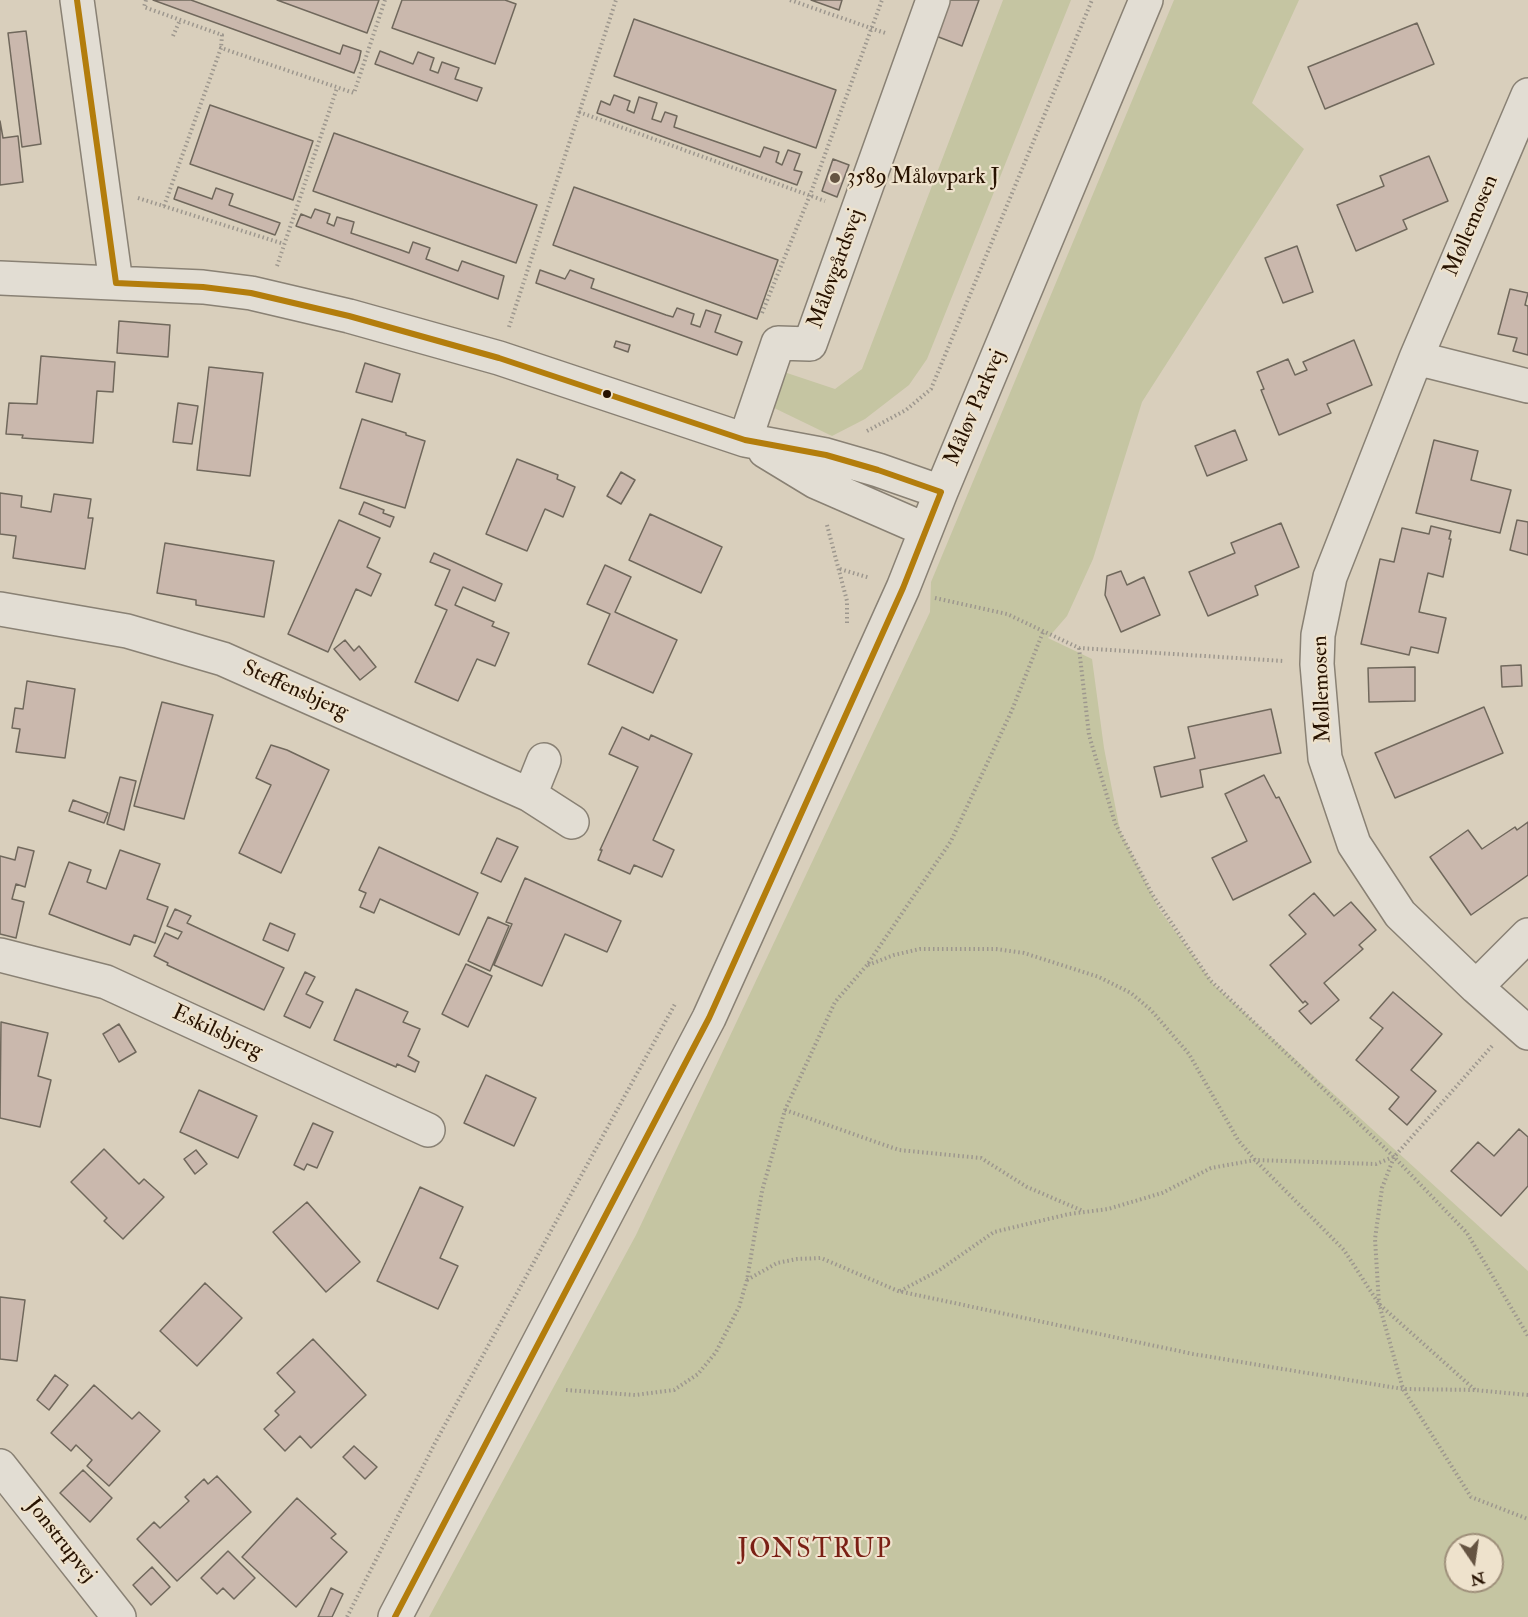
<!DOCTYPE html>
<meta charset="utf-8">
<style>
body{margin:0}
#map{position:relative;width:1528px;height:1617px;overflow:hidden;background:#d9cfbc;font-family:"IM FELL Double Pica",serif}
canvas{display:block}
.north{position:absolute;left:1444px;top:1533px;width:60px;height:60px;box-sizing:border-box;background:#eee2cc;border:2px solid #9e8f7a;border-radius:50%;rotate:167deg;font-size:16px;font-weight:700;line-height:24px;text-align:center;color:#271200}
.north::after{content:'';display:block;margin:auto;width:21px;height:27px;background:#655442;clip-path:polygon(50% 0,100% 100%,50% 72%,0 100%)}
</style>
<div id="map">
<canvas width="1528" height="1617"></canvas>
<div class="north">N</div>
</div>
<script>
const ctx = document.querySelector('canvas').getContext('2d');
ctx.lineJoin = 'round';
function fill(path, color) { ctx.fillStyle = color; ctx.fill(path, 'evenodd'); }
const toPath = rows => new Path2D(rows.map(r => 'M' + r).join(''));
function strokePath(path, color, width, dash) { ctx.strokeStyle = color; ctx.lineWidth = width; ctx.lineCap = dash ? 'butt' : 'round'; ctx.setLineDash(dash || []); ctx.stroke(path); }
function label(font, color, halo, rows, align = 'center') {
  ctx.font = font + ' "IM FELL Double Pica",serif'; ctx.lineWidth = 4.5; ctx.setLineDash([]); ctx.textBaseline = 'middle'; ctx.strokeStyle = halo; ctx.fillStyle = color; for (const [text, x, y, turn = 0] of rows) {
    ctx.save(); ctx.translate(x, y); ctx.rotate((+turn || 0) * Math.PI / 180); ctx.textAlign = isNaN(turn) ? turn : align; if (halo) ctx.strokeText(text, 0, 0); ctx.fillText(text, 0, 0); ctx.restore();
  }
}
fill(toPath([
 [1003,0,1071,0,927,359,909,385,865,419,832,436,768,405,784,372,835,389,862,369],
 [1174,0,1299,0,1252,103,1304,149,1142,402,1093,559,1067,616,1048,638,1092,659,1104,748,1120,831,1159,909,1214,985,1528,1271,1528,1617,429,1617,636,1235,930,612,931,582],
 [1456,1545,1492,1545,1492,1581,1456,1581]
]), '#c5c5a2');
const building = toPath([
 [153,0,191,0,340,54,343,45,361,51,359,60,354,73,153,0],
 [277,0,379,0,367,33,277,0],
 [402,0,505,0,516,4,495,64,392,28,402,0],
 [811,0,842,0,839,10,811,0],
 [949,0,979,0,962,46,936,36,949,0],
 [634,19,836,90,816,148,614,76,634,19],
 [1417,23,1434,64,1325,109,1308,67,1417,23],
 [26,31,41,144,22,147,8,33,26,31],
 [380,51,413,64,418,52,434,58,430,70,438,73,442,62,459,68,455,79,482,88,477,101,375,64,380,51],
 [614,95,630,101,627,110,634,113,639,97,657,103,652,119,661,122,665,112,677,116,674,127,760,157,764,147,779,152,776,162,782,165,788,150,800,154,794,170,802,172,797,185,597,113,601,101,610,105,614,95],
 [210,105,313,141,293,200,190,164,210,105],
 [0,121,3,138,18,136,23,182,0,185,0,121],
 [334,133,537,205,516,263,313,191,334,133],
 [1429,156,1448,201,1403,220,1407,229,1356,251,1337,205,1384,186,1380,176,1429,156],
 [833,159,849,165,837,197,822,191,833,159],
 [178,187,212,199,216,188,233,194,229,205,280,223,275,235,174,199,178,187],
 [574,187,778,260,757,319,553,245,574,187],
 [315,209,330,214,327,223,334,226,337,217,354,222,351,233,401,250,409,253,413,242,430,248,426,259,458,271,462,261,504,276,498,299,296,226,301,214,311,218,315,209],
 [1297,246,1313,292,1283,303,1265,258,1297,246],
 [540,270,565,279,570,270,594,279,591,288,666,315,673,317,677,308,694,314,691,324,700,327,706,310,721,315,715,332,742,342,737,355,536,283,540,270],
 [1510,289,1528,293,1525,305,1528,306,1528,355,1513,351,1517,338,1498,334,1510,289],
 [119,321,170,325,168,357,117,353,119,321],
 [1354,340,1372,385,1327,404,1331,413,1279,435,1261,390,1264,389,1257,372,1288,359,1295,375,1307,370,1303,362,1354,340],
 [616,341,630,345,628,352,614,347,616,341],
 [41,356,115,362,113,392,97,391,93,443,22,438,23,435,6,434,9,403,37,404,41,356],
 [365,363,400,374,392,402,356,392,365,363],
 [209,367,263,373,250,476,197,470,209,367],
 [178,403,198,406,192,444,173,442,178,403],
 [362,419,406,433,406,435,425,441,405,508,340,488,362,419],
 [1235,430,1247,460,1207,476,1195,446,1235,430],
 [1434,440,1478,451,1471,480,1511,490,1500,533,1416,513,1434,440],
 [517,459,558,475,557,479,575,487,563,517,545,509,527,551,486,534,517,459],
 [621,472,635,480,621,504,607,496,621,472],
 [0,493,22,496,21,507,51,512,54,494,91,499,88,518,93,518,85,569,13,558,16,536,0,534,0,493],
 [364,502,384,510,383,513,394,517,390,527,359,514,364,502],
 [650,514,722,547,701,593,629,560,650,514],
 [339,520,380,538,367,567,381,574,371,596,356,589,328,652,288,634,339,520],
 [1517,520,1528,522,1528,555,1510,550,1517,520],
 [1281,523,1299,567,1255,586,1258,595,1208,616,1189,572,1235,553,1231,543,1281,523],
 [1431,526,1451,531,1449,539,1451,539,1443,577,1428,573,1419,612,1446,618,1438,653,1411,647,1409,655,1361,644,1380,559,1394,562,1402,528,1429,534,1431,526],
 [165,543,274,561,264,617,196,605,196,600,157,593,165,543],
 [434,553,502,584,495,601,463,587,455,605,494,622,492,626,509,633,495,666,477,659,458,701,415,682,447,610,435,605,450,570,430,562,434,553],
 [605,565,631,577,615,612,677,640,653,693,588,664,610,614,587,604,605,565],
 [1121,571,1127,585,1144,577,1160,615,1121,632,1105,595,1107,576,1121,571],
 [345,640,354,651,359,646,376,667,360,680,334,649,345,640],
 [1521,665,1522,686,1502,687,1501,666,1521,665],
 [1415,667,1415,701,1369,702,1368,668,1415,667],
 [27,681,75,689,65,758,16,752,20,729,12,728,15,708,23,709,27,681],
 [162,702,213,715,184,819,134,806,162,702],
 [1484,707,1503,753,1395,798,1375,753,1484,707],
 [1271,709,1281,753,1200,770,1203,787,1161,797,1154,767,1195,758,1188,727,1271,709],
 [622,727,649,740,651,735,692,754,653,840,674,850,662,877,634,865,630,874,598,860,602,850,600,850,638,767,609,754,622,727],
 [271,745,287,750,329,770,281,873,239,853,271,785,256,778,271,745],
 [1264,775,1276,798,1279,797,1311,862,1233,900,1212,858,1247,841,1225,794,1264,775],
 [120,777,136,781,124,830,107,824,120,777],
 [73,800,108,813,104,823,69,811,73,800],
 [1528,822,1528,875,1471,915,1430,857,1468,830,1482,849,1515,827,1517,830,1528,822],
 [497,838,518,847,501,882,481,873,497,838],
 [18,847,34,851,25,887,16,884,12,899,24,902,16,938,0,934,0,856,15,860,18,847],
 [379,847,478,893,459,935,380,899,374,913,360,907,366,893,359,890,379,847],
 [120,850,160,864,147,899,168,907,155,943,134,935,130,945,49,914,69,862,91,870,87,882,106,889,120,850],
 [525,878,621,921,607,952,565,934,542,986,494,965,512,924,506,922,525,878],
 [1314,893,1334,916,1351,902,1376,930,1359,945,1363,949,1324,983,1339,1000,1311,1024,1299,1011,1308,1004,1305,1001,1303,1003,1270,965,1306,934,1289,915,1314,893],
 [175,909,191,916,187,923,284,968,264,1010,167,965,168,963,154,956,165,933,178,939,182,932,167,926,175,909],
 [488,917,509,926,490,971,468,961,488,917],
 [270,923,295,934,288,951,263,940,270,923],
 [466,964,492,976,468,1027,442,1014,466,964],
 [305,972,315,977,306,994,323,1002,310,1028,284,1016,305,972],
 [356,989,408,1012,403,1022,420,1029,408,1056,419,1062,415,1072,397,1064,396,1067,334,1040,356,989],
 [1393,992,1442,1034,1411,1070,1436,1091,1407,1125,1389,1109,1399,1097,1356,1060,1383,1028,1370,1018,1393,992],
 [1,1022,48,1033,38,1076,51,1080,40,1127,0,1118,1,1022],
 [119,1024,136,1052,119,1062,103,1034,119,1024],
 [486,1075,536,1098,514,1146,464,1123,486,1075],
 [199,1090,257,1116,238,1158,180,1132,199,1090],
 [313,1123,333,1132,317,1168,307,1164,304,1170,294,1165,313,1123],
 [1519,1129,1528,1137,1528,1186,1501,1216,1451,1171,1478,1142,1494,1156,1519,1129],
 [104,1149,139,1184,144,1179,164,1197,123,1239,104,1221,107,1218,71,1182,104,1149],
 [196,1150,207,1164,195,1174,184,1159,196,1150],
 [420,1187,463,1207,440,1258,458,1266,438,1309,377,1281,420,1187],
 [307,1202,360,1262,326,1292,273,1232,307,1202],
 [205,1283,242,1318,197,1366,160,1331,205,1283],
 [0,1297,25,1300,17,1361,0,1359,0,1297],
 [313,1339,366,1395,311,1448,300,1436,285,1451,264,1429,279,1415,275,1411,295,1392,277,1373,313,1339],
 [55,1375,68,1385,49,1410,37,1400,55,1375],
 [94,1385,132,1419,139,1412,160,1431,109,1486,87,1466,92,1460,76,1445,71,1451,51,1433,94,1385],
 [354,1446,377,1467,365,1479,343,1457,354,1446],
 [83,1470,112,1498,90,1522,60,1493,83,1470],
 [217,1476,251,1512,177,1581,137,1539,154,1522,160,1528,189,1501,185,1497,204,1479,208,1484,217,1476],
 [297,1498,336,1534,331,1538,347,1552,296,1607,242,1557,297,1498],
 [228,1551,255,1578,234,1599,223,1588,217,1594,201,1578,228,1551],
 [152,1567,170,1587,151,1605,133,1585,152,1567],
 [331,1588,343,1594,332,1617,318,1617,331,1588]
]);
fill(building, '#cab8ad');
strokePath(building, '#70685c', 1.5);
const minor = toPath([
 [77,0,116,283],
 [1528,95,1416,358,1330,577,1318,635,1317,664,1325,758,1354,844,1400,914,1476,987,1528,1033],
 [0,278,203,287,251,293,349,316,499,358,745,440,826,455,878,470,941,492],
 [1416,358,1528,386],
 [745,440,778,343,810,344,933,0],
 [765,451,816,482,926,530],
 [0,609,127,631,223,659,530,795,572,822],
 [530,795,544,760],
 [0,955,106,982,428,1130],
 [1476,987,1528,935],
 [0,1466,119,1617],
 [395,1617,709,1018,903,588,941,492,1146,0]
]);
strokePath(minor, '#898174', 36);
strokePath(toPath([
 [146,0,144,7,222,35,221,48],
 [790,0,885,33],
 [173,36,180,20],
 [579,112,825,201],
 [138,198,284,244],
 [164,206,221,48,354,93,385,0],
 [277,266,337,88],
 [762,313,810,195,882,0],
 [509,327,616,0],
 [867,431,906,410,931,389,1092,0],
 [827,525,847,601,847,626],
 [840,569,870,578],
 [935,598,1007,614,1079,648,1283,661],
 [1079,648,1089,735,1115,823,1152,894,1210,980,1394,1157,1467,1233,1528,1336],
 [868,965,894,955,920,949,996,949,1024,953,1099,977,1131,993,1151,1010,1189,1054,1238,1140,1255,1160,1344,1250,1379,1304,1475,1390],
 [1492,1046,1394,1157,1382,1188,1375,1239,1379,1304,1403,1389,1471,1497,1528,1519],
 [785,1110,899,1150,981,1158,1027,1187,1083,1211],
 [747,1280,777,1263,797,1259,821,1258,898,1291,1193,1354,1403,1389,1475,1390,1528,1395],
 [900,1291,938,1271,994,1232,1069,1214,1108,1209,1162,1193,1211,1168,1255,1160,1376,1164,1393,1157],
 [566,1390,635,1395,674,1390,698,1374,716,1352,739,1307,747,1280,762,1191,785,1110,835,1002,867,965,951,841,1012,710,1043,632],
 [347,1617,435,1443,675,1004]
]), '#9d978e', 4, [1.5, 3]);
strokePath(minor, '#e2ddd3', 33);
strokePath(toPath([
 [77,0,116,283],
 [116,283,203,287,251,293,349,316,499,358,745,440,826,455,878,470,941,492,903,588,709,1018,395,1617]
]), '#b37d0c', 6);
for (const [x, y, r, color] of [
 [835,178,6,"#655442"],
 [607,394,5,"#271200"]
]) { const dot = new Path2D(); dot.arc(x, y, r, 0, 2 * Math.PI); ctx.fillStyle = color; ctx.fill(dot); strokePath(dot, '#eee2cc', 2); }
label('22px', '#271200', '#eee2cc', [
 ["3589 Måløvpark J",847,178]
], 'left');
label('22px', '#271200', '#eee2cc', [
 ["Møllemosen",1472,226,-67],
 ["Måløvgårdsvej",837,269,-70],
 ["Måløv Parkvej",976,408,-67],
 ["Møllemosen",1323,689,-92],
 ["Steffensbjerg",295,691,24],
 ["Eskilsbjerg",217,1033,25],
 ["Jonstrupvej",60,1541,52]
]);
ctx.letterSpacing = '1.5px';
label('26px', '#7a1f14', '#eee2cc', [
 ["JONSTRUP",815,1551]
]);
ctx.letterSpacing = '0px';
</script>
